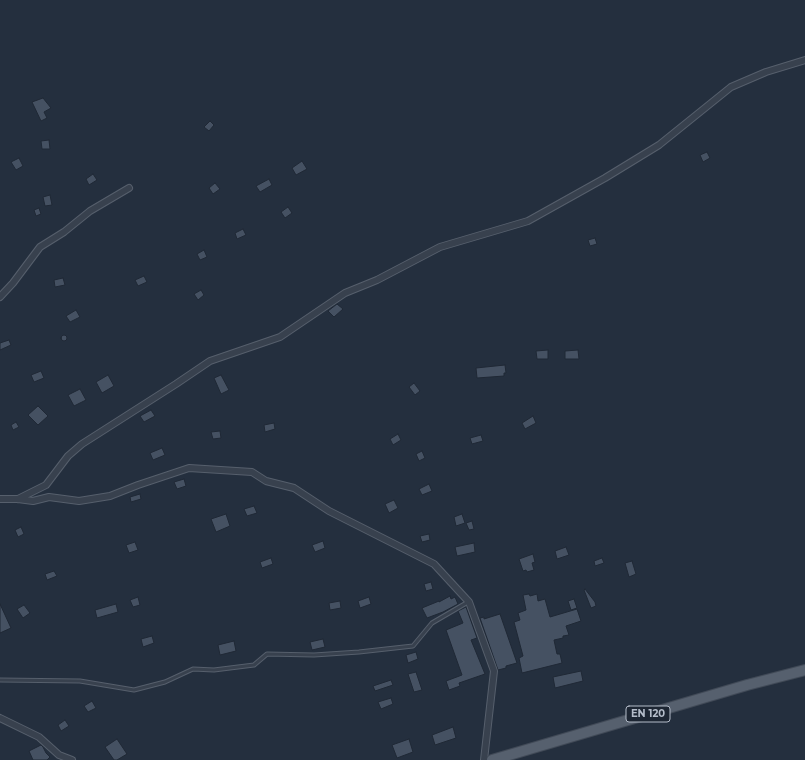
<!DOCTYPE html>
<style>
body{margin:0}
canvas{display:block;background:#242f3e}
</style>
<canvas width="805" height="760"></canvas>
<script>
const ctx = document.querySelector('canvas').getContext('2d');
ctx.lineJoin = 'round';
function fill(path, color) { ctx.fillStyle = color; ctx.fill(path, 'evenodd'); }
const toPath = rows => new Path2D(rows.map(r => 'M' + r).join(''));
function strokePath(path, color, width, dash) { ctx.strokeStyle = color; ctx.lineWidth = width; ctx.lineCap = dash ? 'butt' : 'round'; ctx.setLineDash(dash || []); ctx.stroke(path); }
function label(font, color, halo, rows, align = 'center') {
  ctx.font = font + ' Montserrat,sans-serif'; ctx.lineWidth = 3; ctx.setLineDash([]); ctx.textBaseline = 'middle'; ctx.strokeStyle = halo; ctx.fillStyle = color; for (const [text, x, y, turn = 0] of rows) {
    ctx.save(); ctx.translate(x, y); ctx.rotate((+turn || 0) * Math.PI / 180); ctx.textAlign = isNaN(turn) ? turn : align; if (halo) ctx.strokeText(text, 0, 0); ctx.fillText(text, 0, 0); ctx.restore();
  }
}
const building = toPath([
 [43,98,51,108,44,112,47,118,41,121,32,102,43,98],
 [210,121,214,125,209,131,204,127,210,121],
 [49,140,50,149,42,149,41,141,49,140],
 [707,152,710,158,703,162,700,155,707,152],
 [19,158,23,166,16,170,11,162,19,158],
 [302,161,307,169,296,175,292,168,302,161],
 [93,174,97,180,89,185,86,179,93,174],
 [269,179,272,185,260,192,256,186,269,179],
 [215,183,220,189,213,194,209,188,215,183],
 [50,195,52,205,45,206,43,197,50,195],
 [288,207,292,213,285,218,281,212,288,207],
 [39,208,41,214,36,216,34,210,39,208],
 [243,229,246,235,237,239,235,233,243,229],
 [595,238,597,244,590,246,588,240,595,238],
 [204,250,207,257,200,260,197,254,204,250],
 [144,276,147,282,138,286,135,280,144,276],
 [63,278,65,285,55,287,54,280,63,278],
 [201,290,204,295,198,300,194,294,201,290],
 [337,304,343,309,334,317,328,311,337,304],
 [76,310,80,317,70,322,66,316,76,310],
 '61 338a3 3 0 1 1 6 0a3 3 0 1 1-6 0Z',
 [9,340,11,345,0,350,0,343,9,340],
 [548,350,548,359,537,359,536,351,548,350],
 [578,350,579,359,565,359,565,351,578,350],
 [505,365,506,373,504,373,504,376,477,378,476,368,505,365],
 [41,371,44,378,34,382,31,375,41,371],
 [108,375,114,386,102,393,96,382,108,375],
 [221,375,229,390,221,394,214,378,221,375],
 [414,383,420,391,415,395,409,387,414,383],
 [80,389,86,400,74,406,68,395,80,389],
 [38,406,48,416,38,425,28,415,38,406],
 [151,410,155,416,144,422,140,416,151,410],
 [533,416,536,423,525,429,522,423,533,416],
 [16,422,19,427,13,430,11,425,16,422],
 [274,423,275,429,265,432,264,425,274,423],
 [220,431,221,438,213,439,211,432,220,431],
 [398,434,401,440,393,445,390,439,398,434],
 [481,435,483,441,472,444,470,438,481,435],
 [162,448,165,455,153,460,150,453,162,448],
 [422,451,425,458,419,461,416,454,422,451],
 [184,479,186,486,177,489,174,482,184,479],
 [429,484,432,491,422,495,419,489,429,484],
 [140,494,141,499,131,502,130,497,140,494],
 [394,500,398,508,389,513,385,504,394,500],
 [254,506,257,513,247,516,244,509,254,506],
 [226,514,230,526,216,532,211,519,226,514],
 [462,514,465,523,456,526,454,517,462,514],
 [472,521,474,529,469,530,466,523,472,521],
 [21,527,24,534,18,537,15,530,21,527],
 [429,534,430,540,422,542,420,536,429,534],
 [323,541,325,548,315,552,312,545,323,541],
 [135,542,138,550,129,553,126,545,135,542],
 [474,543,475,552,457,556,455,547,474,543],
 [566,547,569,555,557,559,555,551,566,547],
 [533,554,535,562,532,563,534,570,527,572,526,570,523,571,519,559,533,554],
 [271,558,273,564,262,568,260,562,271,558],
 [602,558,604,563,595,566,594,561,602,558],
 [632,561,636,574,629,577,625,563,632,561],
 [54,571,57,576,47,580,45,574,54,571],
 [431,582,433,589,426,591,424,584,431,582],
 [585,589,595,602,596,606,591,608,584,590,585,589],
 [529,594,530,596,537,594,538,601,545,599,550,617,577,609,581,621,566,626,569,635,563,636,563,638,554,640,557,654,560,654,562,663,522,673,519,658,523,656,514,622,520,620,518,613,526,610,523,595,529,594],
 [450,596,451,599,455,597,458,604,443,612,427,618,422,608,439,601,439,602,450,596],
 [138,597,140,605,133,607,130,600,138,597],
 [369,597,371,604,360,608,358,601,369,597],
 [574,599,577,608,571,610,568,601,574,599],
 [340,601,341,608,330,610,329,603,340,601],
 [0,604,11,628,0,633,0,604],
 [116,604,118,612,97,618,95,610,116,604],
 [24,605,30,613,23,618,17,609,24,605],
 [466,607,477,638,471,640,485,674,459,683,460,686,449,690,446,681,462,675,446,630,463,623,458,611,466,607],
 [500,614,517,663,506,666,506,668,498,670,480,618,484,617,484,619,500,614],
 [152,636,154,643,143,647,141,639,152,636],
 [323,639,325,647,312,650,310,642,323,639],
 [234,641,236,651,220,655,218,645,234,641],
 [416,652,418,659,408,663,406,655,416,652],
 [581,671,583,681,555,688,553,677,581,671],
 [416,672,422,690,414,692,408,674,416,672],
 [391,680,393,685,375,691,373,686,391,680],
 [391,698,393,704,381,709,378,702,391,698],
 [92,701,96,708,88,712,84,706,92,701],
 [65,720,69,726,61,731,58,725,65,720],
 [453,727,456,738,435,745,432,735,453,727],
 [117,739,127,754,117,760,114,760,105,747,117,739],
 [409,739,413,752,397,758,392,745,409,739],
 [41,745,43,747,46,753,50,757,47,760,33,760,29,751,41,745]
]);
fill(building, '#455162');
strokePath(building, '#1f2835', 1);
const lane = toPath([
 [0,680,80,681,134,690,165,682,193,669,214,670,254,665,267,654,314,655,359,652,413,646,432,623,468,602]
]);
const street = toPath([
 [0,297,13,283,40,247,64,232,90,211,129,188],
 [0,499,18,499,33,501,49,497,79,501,110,496,138,485,189,468,252,472,266,481,294,488,329,511,434,564,469,602,494,671,484,760],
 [18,499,46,485,68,456,82,444,176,384,210,361,280,337,345,293,377,280,440,247,528,221,605,178,659,145,731,87,766,72,805,60],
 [0,718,39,737,59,755,72,760]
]);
const primary = toPath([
 [492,760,747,685,805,670]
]);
strokePath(lane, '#565f6c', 5);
strokePath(street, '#565f6c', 8);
strokePath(primary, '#414a57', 12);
strokePath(lane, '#38414e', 3);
strokePath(street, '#38414e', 6);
strokePath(primary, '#56606e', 10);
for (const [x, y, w] of [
 [648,714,44]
]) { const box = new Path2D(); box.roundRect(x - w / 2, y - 8, w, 16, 3); ctx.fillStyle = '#1d2633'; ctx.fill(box); strokePath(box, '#b4bcc9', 1); }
label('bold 10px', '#b4bcc9', null, [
 ["EN 120",648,714]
]);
</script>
